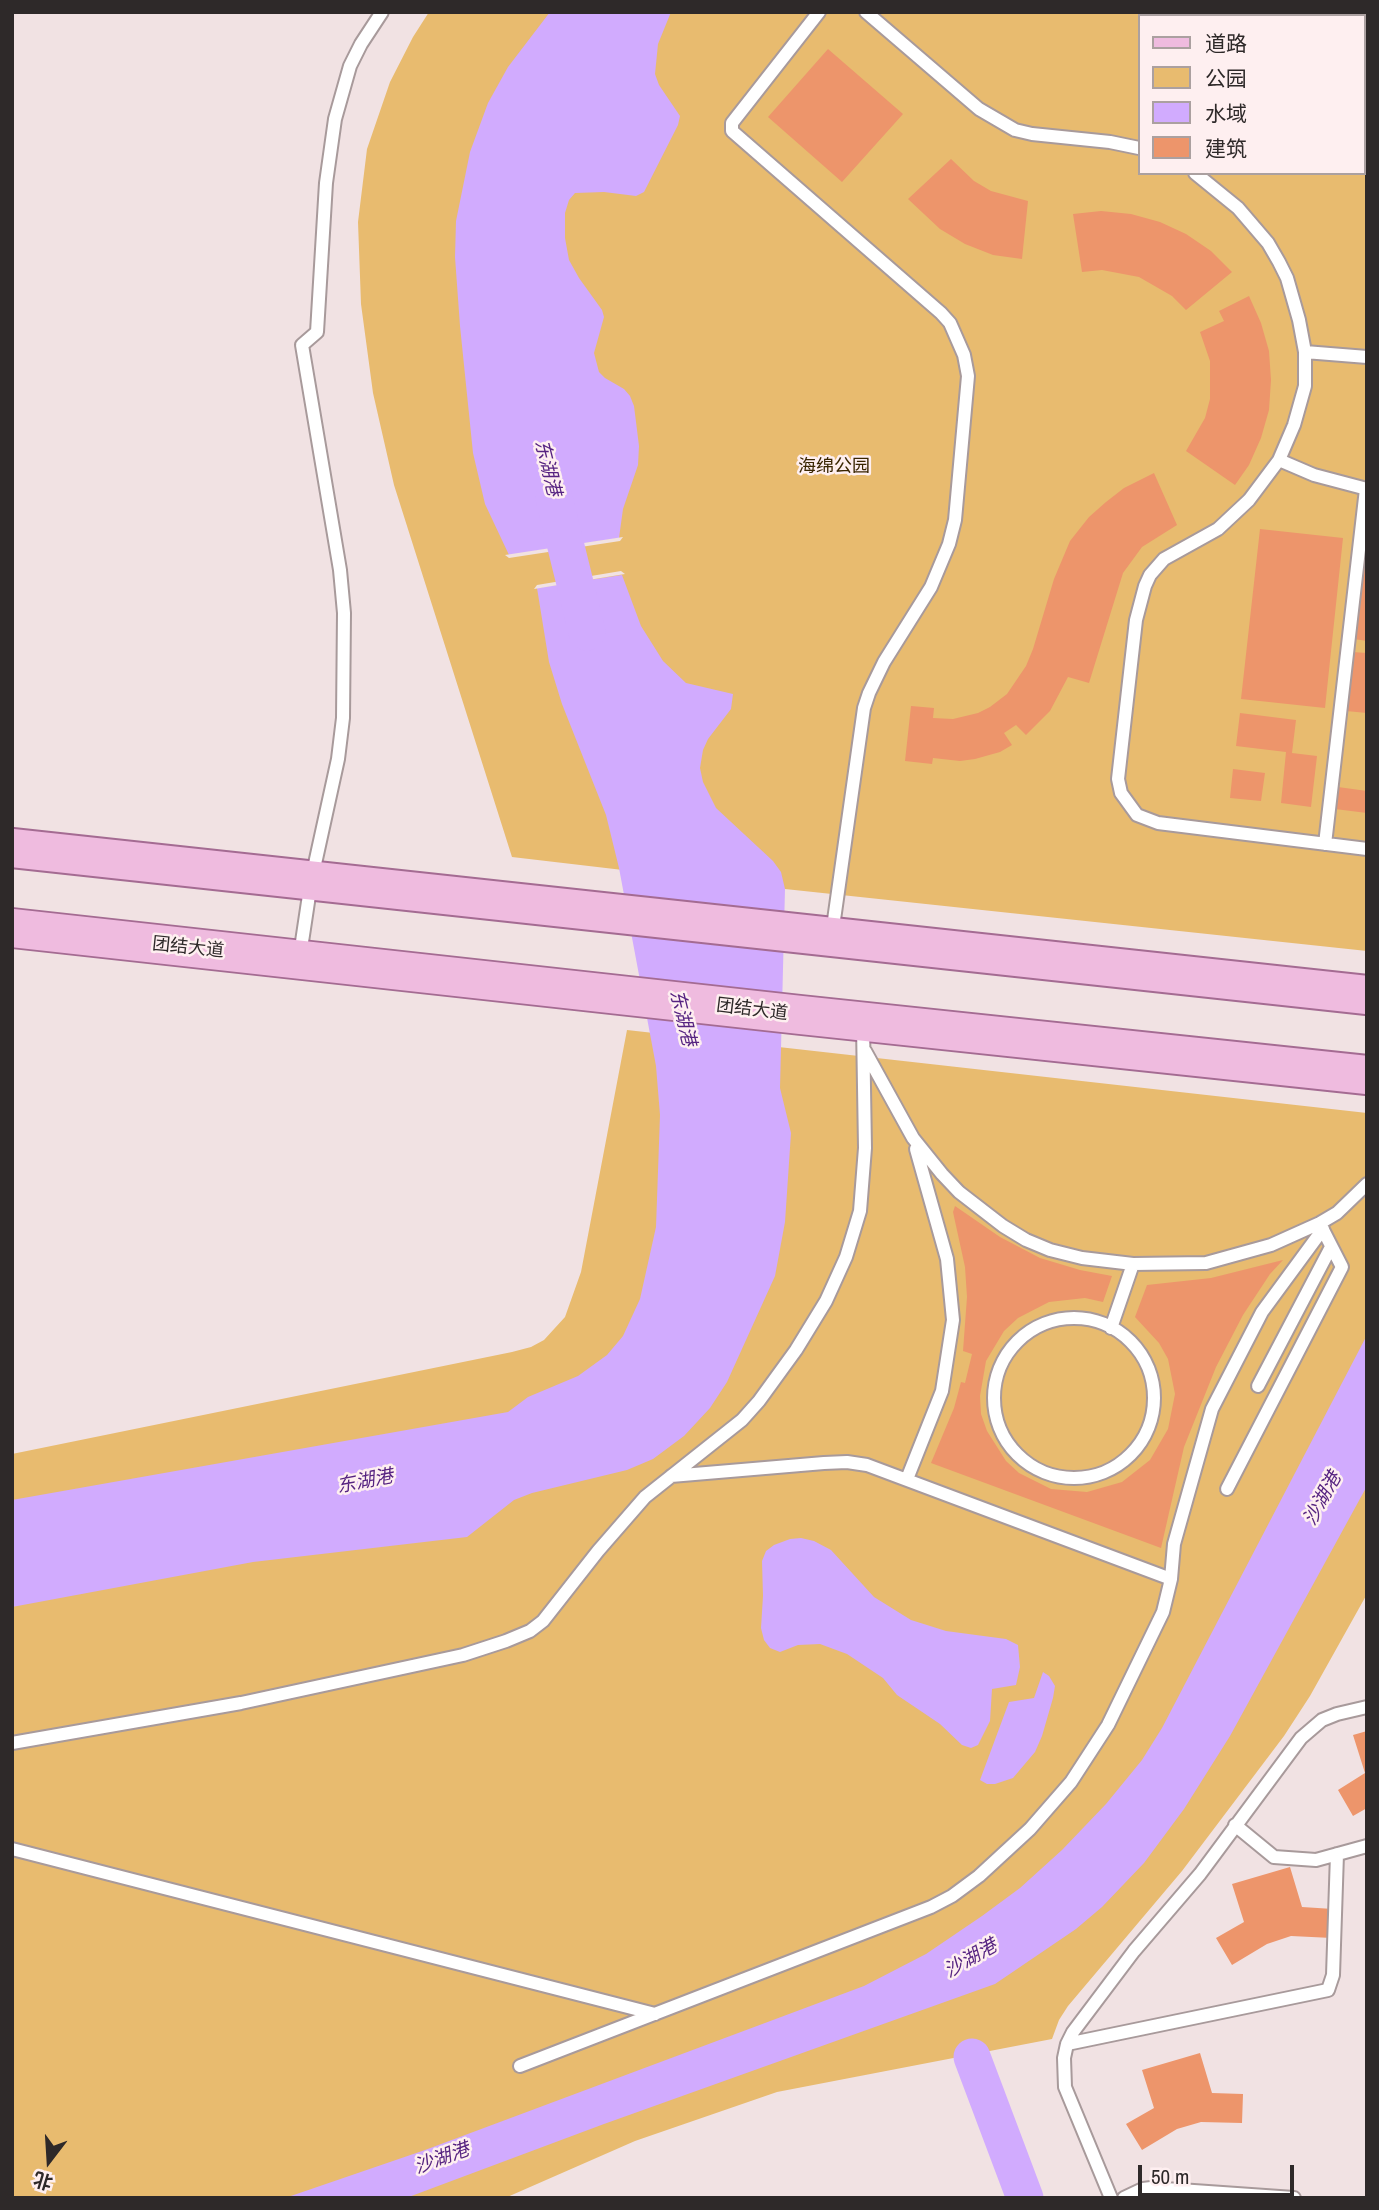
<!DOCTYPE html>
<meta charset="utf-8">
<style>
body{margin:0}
#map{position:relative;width:1379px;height:2210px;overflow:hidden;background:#f1e2e3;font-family:"Archivo Narrow","Noto Sans SC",sans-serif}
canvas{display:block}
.frame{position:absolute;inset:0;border:14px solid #2e2929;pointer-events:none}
.legend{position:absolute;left:1138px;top:14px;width:228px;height:161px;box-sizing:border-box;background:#feeff0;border:2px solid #aba0a0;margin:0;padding:9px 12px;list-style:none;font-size:21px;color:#2e2929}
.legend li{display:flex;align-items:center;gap:14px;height:35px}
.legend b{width:35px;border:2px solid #aba0a0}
.north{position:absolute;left:14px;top:2126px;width:70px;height:70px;-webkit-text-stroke:5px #feeff0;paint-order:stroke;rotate:197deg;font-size:19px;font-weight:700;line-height:28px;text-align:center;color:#2e2929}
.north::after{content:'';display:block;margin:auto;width:24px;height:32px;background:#2e2929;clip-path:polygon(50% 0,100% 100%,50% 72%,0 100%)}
.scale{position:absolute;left:1138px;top:2165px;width:156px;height:32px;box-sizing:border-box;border:4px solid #2e2929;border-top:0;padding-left:9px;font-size:21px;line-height:24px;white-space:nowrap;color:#2e2929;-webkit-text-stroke:5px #feeff0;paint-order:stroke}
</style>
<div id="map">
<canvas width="1379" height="2210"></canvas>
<div class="frame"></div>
<ul class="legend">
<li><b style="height:9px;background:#efbbdf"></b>道路</li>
<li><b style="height:19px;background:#e8bb6f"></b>公园</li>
<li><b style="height:19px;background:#d1abfe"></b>水域</li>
<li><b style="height:19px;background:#ed956b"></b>建筑</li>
</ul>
<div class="north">北</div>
<div class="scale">50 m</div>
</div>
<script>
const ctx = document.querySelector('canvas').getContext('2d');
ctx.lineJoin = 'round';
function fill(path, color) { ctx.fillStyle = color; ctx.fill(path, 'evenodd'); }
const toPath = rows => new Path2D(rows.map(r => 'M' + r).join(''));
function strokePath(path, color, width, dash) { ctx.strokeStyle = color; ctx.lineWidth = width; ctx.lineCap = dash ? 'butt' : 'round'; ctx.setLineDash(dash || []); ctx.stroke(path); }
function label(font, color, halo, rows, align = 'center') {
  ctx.font = font + ' "Archivo Narrow","Noto Sans SC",sans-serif'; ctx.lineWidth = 5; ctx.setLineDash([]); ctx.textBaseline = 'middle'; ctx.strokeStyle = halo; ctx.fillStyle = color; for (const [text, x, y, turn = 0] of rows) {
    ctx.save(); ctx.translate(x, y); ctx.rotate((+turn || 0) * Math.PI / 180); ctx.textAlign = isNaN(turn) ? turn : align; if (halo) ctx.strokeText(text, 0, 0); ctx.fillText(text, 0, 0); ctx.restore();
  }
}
fill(toPath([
 [429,12,1367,12,1367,951,785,889,512,857,394,485,373,393,361,304,358,222,367,149,390,82,413,37],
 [1139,16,1363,16,1363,173,1139,173],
 [627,1030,1367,1113,1367,1594,1310,1696,1284,1736,1182,1871,1068,2006,1059,2020,1052,2039,777,2092,635,2141,505,2198,12,2198,12,1454,512,1352,531,1347,544,1340,565,1317,581,1272]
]), '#e8bb6f');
fill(toPath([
 [550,12,671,12,658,44,655,74,659,85,680,116,678,125,644,192,636,196,604,192,575,193,569,200,565,213,565,238,569,260,579,278,602,310,604,317,594,353,599,372,605,378,624,389,630,396,634,406,639,446,638,465,623,509,619,538,509,555,485,504,473,453,460,326,455,257,456,221,470,152,488,103,508,67],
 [622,575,641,626,663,661,686,683,733,694,731,709,708,739,703,750,700,768,703,782,716,808,773,861,781,872,785,889,780,1088,791,1133,785,1222,775,1276,727,1382,710,1408,684,1436,653,1459,627,1470,532,1493,514,1500,467,1537,253,1562,12,1607,12,1500,508,1412,528,1397,578,1376,607,1355,623,1336,640,1299,656,1227,660,1115,656,1066,619,868,606,815,562,704,549,662,537,588],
 [1367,1335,1367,1486,1230,1736,1184,1809,1144,1863,1102,1907,1076,1929,995,1984,604,2124,406,2198,285,2198,425,2150,864,1986,926,1954,982,1916,1020,1888,1062,1850,1106,1804,1142,1760,1162,1728],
 [801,1538,814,1541,831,1550,874,1597,911,1620,946,1631,1006,1639,1018,1645,1020,1667,1016,1685,992,1689,990,1721,978,1745,971,1748,962,1745,940,1724,897,1695,883,1678,847,1654,820,1644,798,1645,780,1652,770,1648,764,1640,761,1628,763,1596,762,1561,766,1551,774,1545,790,1539],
 [1043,1672,1049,1676,1055,1686,1053,1698,1042,1736,1035,1752,1013,1778,995,1784,987,1784,980,1780,1009,1702,1034,1698]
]), '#d1abfe');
fill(toPath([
 [623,537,620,541,509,558,505,555],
 [621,571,625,574,534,589,537,585]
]), '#f1e2e3');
strokePath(toPath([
 [554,498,587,632],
 [972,2057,1025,2198]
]), '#d1abfe', 37);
fill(toPath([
 [828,49,903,114,842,182,768,117],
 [951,159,974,181,991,191,1028,201,1022,259,993,255,965,244,940,229,908,199],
 [1101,211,1131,214,1160,222,1186,234,1211,251,1232,272,1186,310,1172,296,1139,277,1102,270,1082,272,1073,214],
 [1249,296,1261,323,1269,351,1271,380,1269,410,1261,438,1249,465,1235,485,1186,451,1205,418,1210,399,1210,361,1200,332,1224,321,1219,311],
 [1154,473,1177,525,1142,547,1123,573,1089,683,1068,677,1050,711,1026,735,1016,725,1004,733,1012,745,1000,752,975,759,960,761,933,758,932,764,905,761,911,706,934,708,933,718,953,719,978,713,990,707,1007,694,1026,666,1033,649,1054,579,1070,541,1089,517,1106,502,1124,488],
 [1260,529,1343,538,1325,708,1241,699],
 [1365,537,1367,537,1367,641,1354,639],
 [1352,652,1367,653,1367,713,1346,711],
 [1240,713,1296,720,1292,753,1317,756,1311,807,1281,803,1286,752,1236,746],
 [1233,769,1265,773,1261,801,1230,798],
 [1338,787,1367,791,1367,813,1335,809],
 [955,1206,1000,1237,1040,1258,1080,1270,1112,1276,1103,1302,1085,1298,1049,1302,1018,1318,1004,1331,986,1361,980,1396,981,1414,987,1431,1006,1461,1019,1473,1051,1489,1087,1492,1122,1482,1150,1460,1168,1429,1175,1394,1168,1359,1159,1343,1135,1317,1147,1285,1211,1278,1283,1260,1270,1274,1243,1315,1216,1367,1184,1447,1161,1548,931,1463,954,1408,961,1382,965,1383,972,1354,963,1351,967,1297,965,1267,953,1212],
 [1367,1731,1367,1808,1353,1816,1338,1790,1365,1773,1353,1735],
 [1290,1867,1302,1907,1333,1909,1332,1938,1291,1936,1267,1944,1232,1965,1216,1938,1244,1922,1232,1884],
 [1200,2053,1212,2093,1243,2094,1242,2123,1201,2122,1177,2129,1142,2150,1126,2124,1154,2108,1142,2070]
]), '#ed956b');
const lane = toPath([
 [819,12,732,123,732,131,941,313,950,323,964,355,968,376,955,520,949,544,931,587,884,662,869,693,864,708,832,934],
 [866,12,979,109,1015,130,1032,134,1110,142,1139,148],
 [1195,173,1238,208,1268,243,1279,262,1287,278,1299,320,1305,352,1305,386,1294,425,1279,460,1249,500,1218,529,1164,559,1150,575,1145,586,1136,620,1118,779,1121,793,1137,815,1158,823,1367,849],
 [1305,352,1367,357],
 [1279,460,1314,475,1367,489],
 [1325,844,1366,489],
 [300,955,311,882,338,759,343,718,344,613,340,570,302,345,317,332,326,183,335,119,350,66,361,44,382,12],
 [865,1051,913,1138,942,1174,959,1192,1003,1226,1026,1240,1050,1250,1082,1258,1133,1264,1206,1263,1271,1245,1320,1223,1337,1213,1367,1184],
 '994 1398a80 80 0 1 1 160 0a80 80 0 1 1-160 0Z',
 [1111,1328,1133,1264],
 [1258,1386,1331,1247],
 [671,1476,824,1463,847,1462,867,1465,1171,1579],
 [907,1479,942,1391,953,1320,947,1259,916,1149],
 [1227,1489,1342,1267,1320,1224],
 [12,1743,241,1703,463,1655,506,1641,530,1631,543,1621,598,1551,645,1497,742,1420,759,1401,796,1350,826,1301,846,1257,860,1211,865,1148,863,1026],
 [1235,1825,1274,1857,1316,1860,1367,1846],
 [12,1849,655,2014],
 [1067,2044,1328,1990,1333,1975,1337,1854],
 [520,2066,931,1907,952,1896,979,1876,1030,1829,1071,1782,1108,1725,1163,1612,1171,1579,1174,1544,1212,1409,1262,1312,1323,1229],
 [1111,2198,1065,2087,1064,2058,1067,2044,1073,2032,1134,1951,1200,1874,1301,1738,1322,1720,1337,1714,1367,1707],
 [1124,2198,1143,2189,1151,2188,1294,2198]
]);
const primary = toPath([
 [12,848,1367,995],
 [12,928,801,1015,1367,1075]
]);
strokePath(lane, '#a89a9b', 16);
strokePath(primary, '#a46b92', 42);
strokePath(lane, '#fff', 12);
strokePath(primary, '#efbbdf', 38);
label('18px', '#392500', '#feeff0', [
 ["海绵公园",834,467]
]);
label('18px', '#2e2929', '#feeff0', [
 ["团结大道",188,948,6],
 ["团结大道",752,1010,7]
]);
label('italic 19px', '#562381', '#feeff0', [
 ["东湖港",547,468,76],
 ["东湖港",682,1018,76],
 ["东湖港",365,1482,-11],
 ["沙湖港",1323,1499,-61],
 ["沙湖港",971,1959,-30],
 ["沙湖港",442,2159,-20]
]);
</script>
